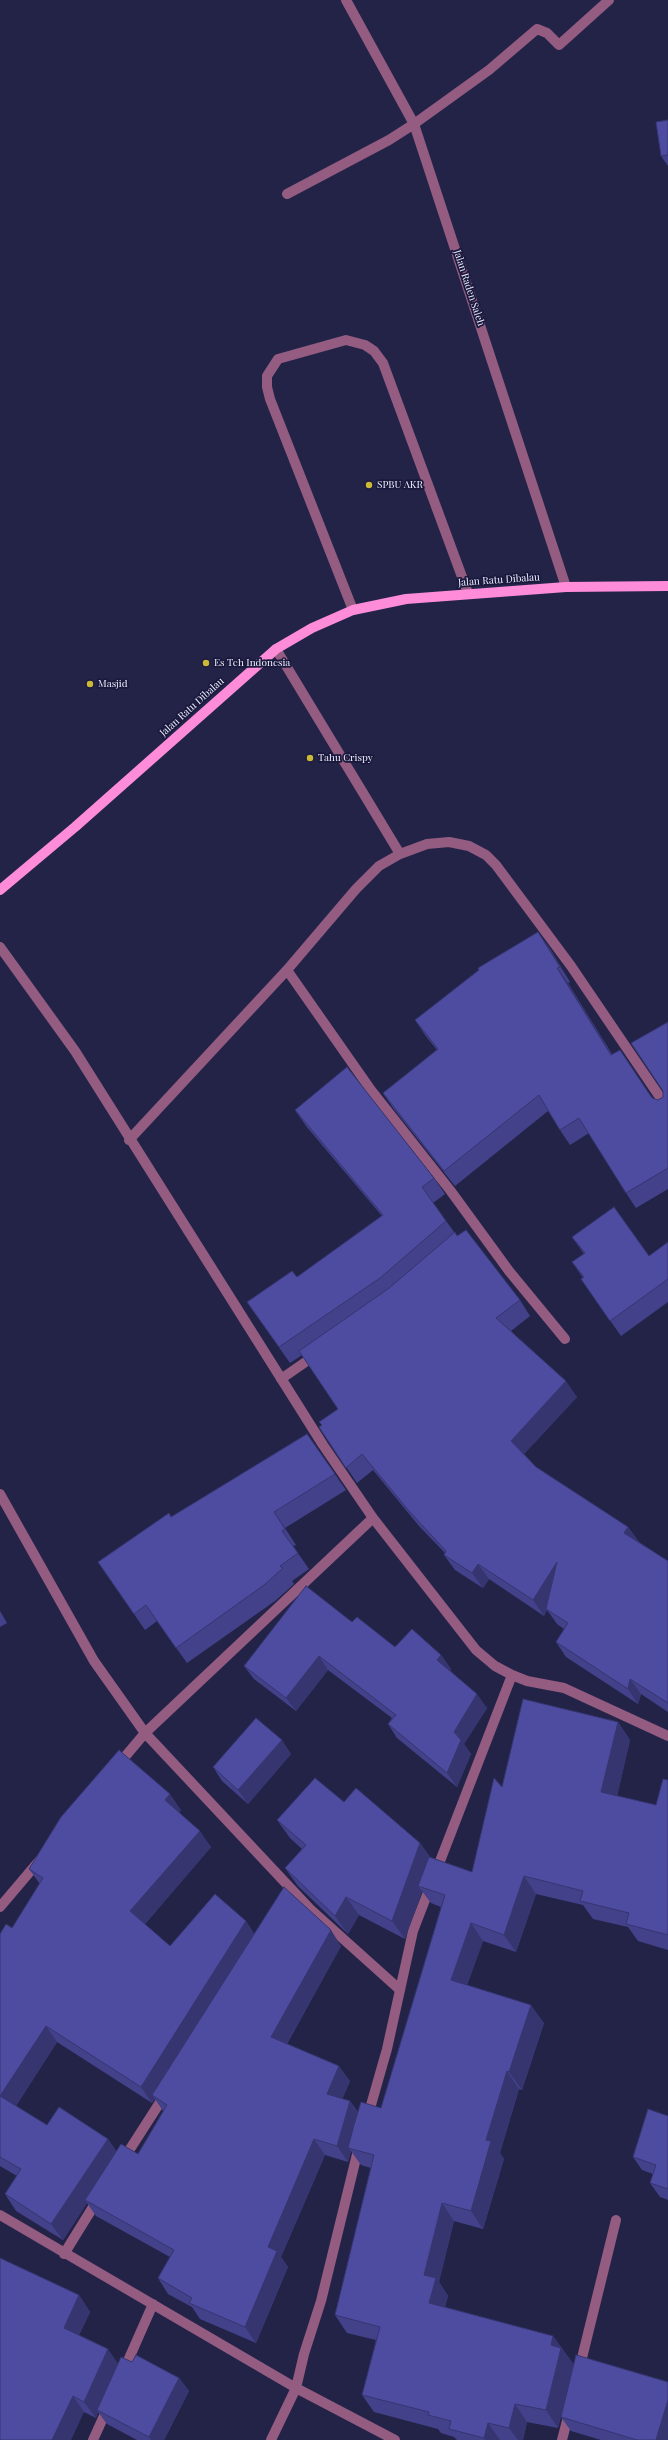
<!DOCTYPE html>
<style>
body{margin:0}
canvas{display:block;background:#232348}
</style>
<canvas width="668" height="2440"></canvas>
<script>
const ctx = document.querySelector('canvas').getContext('2d');
ctx.lineJoin = 'round';
const toPath = rows => new Path2D(rows.map(r => 'M' + r).join(''));
function strokePath(path, color, width, dash) { ctx.strokeStyle = color; ctx.lineWidth = width; ctx.lineCap = dash ? 'butt' : 'round'; ctx.setLineDash(dash || []); ctx.stroke(path); }
function fill(path, color) { ctx.fillStyle = color; ctx.fill(path, 'evenodd'); }
function label(font, color, halo, rows, align = 'center') {
  ctx.font = font + ' "Playfair Display",serif'; ctx.lineWidth = 3.5; ctx.setLineDash([]); ctx.textBaseline = 'middle'; ctx.strokeStyle = halo; ctx.fillStyle = color; for (const [text, x, y, turn = 0] of rows) {
    ctx.save(); ctx.translate(x, y); ctx.rotate((+turn || 0) * Math.PI / 180); ctx.textAlign = isNaN(turn) ? turn : align; if (halo) ctx.strokeText(text, 0, 0); ctx.fillText(text, 0, 0); ctx.restore();
  }
}
strokePath(toPath([
 [346,0,414,124,566,587],
 [287,194,389,140,414,124,489,70,537,29,547,33,559,45,609,0],
 [353,610,270,399,267,387,267,376,278,359,346,340,365,345,374,351,383,363,468,593],
 [276,649,400,854],
 [0,947,75,1051,323,1445,373,1518,476,1650,495,1666,512,1675,527,1681,564,1688,668,1736],
 [287,970,371,1090,450,1190,509,1271,565,1339],
 [129,1140,287,970,356,889,379,866,400,854,427,844,449,842,469,846,486,855,496,865,571,966,668,1109],
 [281,1379,317,1354],
 [0,1494,94,1661,145,1733,310,1909,399,1989],
 [118,1765,145,1733,373,1518],
 [0,1907,39,1861],
 [367,2119,387,2049,413,1931,512,1675],
 [123,2160,166,2093],
 [0,2215,296,2388,395,2440],
 [64,2254,98,2199],
 [579,2370,616,2220],
 [123,2372,153,2304],
 [93,2440,108,2407],
 [271,2440,296,2388,304,2354,321,2301,359,2146],
 [562,2440,569,2413]
]), '#935c80', 10);
strokePath(toPath([
 [0,890,75,827,276,649,312,628,353,610,406,599,566,587,668,586]
]), '#fe8cd9', 10);
fill(toPath([
 [668,120,668,166,661,156],
 [549,947,570,982,568,983,612,1054,653,1098,658,1100,663,1097,668,1022,668,1189,636,1208,626,1193,589,1133,570,1145,560,1130,548,1111,455,1186,393,1108,383,1093,437,1050,425,1035,415,1020],
 [295,1110,434,1178,445,1194,433,1203,457,1236,520,1300,530,1316,511,1331,577,1397,524,1454,536,1467,628,1527,639,1542,668,1561,668,1712,641,1694,638,1704,566,1657,556,1642,564,1629,557,1624,547,1610,544,1616,489,1579,483,1588,455,1570,444,1555,445,1553,419,1526,373,1470,357,1483,319,1427,322,1425,338,1409,302,1355,290,1363,247,1302,297,1277,382,1216,306,1126],
 [572,1237,649,1256,668,1242,668,1302,621,1336,581,1279,583,1278,572,1262,584,1254],
 [307,1434,346,1490,285,1528,296,1545,293,1546,309,1569,292,1581,294,1584,275,1601,187,1663,157,1621,145,1630,98,1562],
 [0,1611,7,1623,0,1627],
 [352,1622,395,1647,441,1655,451,1669,450,1670,487,1708,464,1744,471,1754,457,1787,397,1738,388,1724,392,1718,328,1670,296,1711,254,1679,244,1666],
 [618,1722,630,1740,617,1796,656,1805,668,1780,668,1950,638,1941,628,1927,593,1919,583,1905,536,1894,516,1952,483,1941,467,1985,544,2023,522,2090,519,2089,500,2153,504,2159,483,2229,454,2221,439,2282,448,2296,445,2307,553,2336,574,2365,558,2428,527,2422,523,2440,457,2440,454,2437,441,2433,438,2429,374,2412,362,2395,376,2340,347,2333,335,2315,371,2168,361,2165,351,2151,348,2162,325,2155,281,2257,288,2267,256,2343,200,2319,192,2307,168,2294,158,2278,170,2257,96,2216,87,2203,63,2240,16,2211,5,2194,17,2176,0,2166,0,1934,12,1928,40,1884,29,1869,181,1810,179,1813,211,1847,145,1924,170,1946,246,1921,254,1934,341,1946,287,2044,350,2081,342,2099,350,2101,358,2112,381,2108,441,1907,431,1903,422,1891,405,1939,359,1915,348,1934,298,1886,285,1868,302,1849,290,1838,277,1820,344,1802,420,1843,430,1857,472,1872,502,1787],
 [57,2042,152,2103,155,2099,163,2111,138,2154,116,2151,108,2139,47,2125,16,2106],
 [291,1754,248,1804,222,1781,213,1767],
 [668,2116,668,2200,660,2197,650,2183,653,2174,642,2170,633,2157],
 [79,2295,90,2312,79,2335,118,2364,132,2362,179,2378,189,2391,164,2440,137,2440,107,2424,98,2412,96,2418,84,2412,0,2440],
 [561,2417,668,2440,601,2440,571,2431]
]), '#42418a');
fill(toPath([
 [538,932,549,947,570,982,560,967],
 [557,968,568,983,621,1070,611,1055],
 [566,1381,577,1397,522,1456,511,1441],
 [274,1512,285,1528,296,1545,285,1529],
 [628,1527,639,1542,624,1533],
 [557,1562,546,1609,547,1610,544,1616,533,1600],
 [478,1564,489,1579,483,1588,472,1573],
 [441,1655,451,1669,447,1673,437,1660],
 [319,1656,328,1670,296,1711,286,1698],
 [630,1679,641,1694,638,1704,628,1689],
 [477,1694,487,1708,464,1744,471,1754,457,1787,447,1773,454,1732],
 [618,1722,630,1740,614,1810,601,1792],
 [282,1740,291,1754,248,1804,238,1790],
 [170,1794,181,1810,176,1816,165,1800],
 [200,1831,211,1847,141,1928,130,1911],
 [420,1843,432,1861,418,1886,422,1891,405,1939,392,1921],
 [524,1876,536,1894,516,1952,504,1935],
 [346,1897,359,1915,348,1934,335,1916],
 [246,1921,257,1938,152,2095,155,2099,152,2103,141,2087],
 [471,1923,483,1941,463,1997,451,1980],
 [331,1930,341,1946,282,2052,271,2037],
 [531,2005,544,2023,522,2090,509,2072],
 [46,2026,57,2042,12,2112,0,2096],
 [339,2066,350,2081,338,2110,327,2094],
 [507,2071,519,2089,500,2153,504,2159,483,2229,471,2211,486,2140],
 [350,2101,360,2116,348,2148,351,2151,348,2162,337,2146],
 [108,2139,119,2155,85,2200,87,2203,63,2240,51,2224],
 [314,2139,325,2155,281,2257,288,2267,256,2343,245,2327,268,2247],
 [442,2203,454,2221,439,2282,448,2296,441,2321,429,2303,424,2275],
 [79,2295,90,2312,75,2344,64,2328],
 [553,2336,574,2365,558,2428,546,2410,551,2345],
 [108,2349,119,2365,97,2410,98,2412,96,2418,84,2402],
 [179,2378,189,2391,164,2440,151,2440,149,2437],
 [73,2396,84,2412,71,2440,52,2440],
 [668,2400,668,2440,656,2440],
 [515,2404,527,2422,523,2440,518,2440,509,2428],
 [488,2423,500,2440,485,2440,484,2438]
]), '#363570');
const building = toPath([
 [668,120,668,155,661,156,656,122,668,120],
 [538,932,560,967,557,968,611,1055,620,1050,652,1098,658,1100,663,1097,663,1091,631,1043,668,1022,668,1168,626,1193,579,1118,560,1130,539,1095,444,1171,383,1093,438,1049,415,1020,479,970,478,968,538,932],
 [347,1067,434,1178,422,1187,446,1221,380,1278,279,1347,247,1302,292,1271,297,1277,383,1215,295,1110,347,1067],
 [614,1207,649,1256,668,1242,668,1279,610,1321,581,1279,584,1277,572,1262,585,1253,572,1237,614,1207],
 [466,1230,520,1300,496,1318,566,1381,511,1441,536,1467,628,1527,624,1533,668,1561,668,1703,630,1679,628,1689,556,1642,568,1623,546,1609,557,1562,533,1600,478,1564,472,1573,444,1555,446,1551,409,1511,362,1454,346,1468,319,1427,322,1425,319,1422,338,1409,299,1351,388,1289,455,1232,457,1236,466,1230],
 [307,1434,335,1474,274,1512,285,1529,282,1531,298,1553,280,1566,283,1568,264,1585,176,1648,146,1605,134,1614,98,1562,169,1513,171,1517,307,1434],
 [306,1586,352,1622,357,1617,395,1647,412,1629,441,1655,437,1660,477,1694,454,1732,461,1740,447,1773,388,1724,396,1715,319,1656,286,1698,244,1666,306,1586],
 [523,1699,618,1722,601,1792,656,1805,663,1779,668,1780,668,1935,626,1924,629,1913,580,1901,583,1891,524,1876,504,1935,471,1923,451,1980,531,2005,509,2072,507,2071,486,2140,491,2141,471,2211,442,2203,424,2275,436,2278,429,2303,553,2336,551,2345,561,2348,546,2410,515,2404,509,2428,488,2423,484,2438,449,2429,451,2421,428,2415,429,2412,362,2395,380,2327,335,2315,374,2155,348,2148,354,2125,361,2102,381,2108,445,1895,418,1886,429,1857,472,1872,494,1778,502,1787,523,1699],
 [256,1718,282,1740,238,1790,213,1767,256,1718],
 [119,1750,170,1794,165,1800,200,1831,130,1911,170,1946,215,1894,246,1921,141,2087,46,2026,0,2096,47,2125,59,2107,108,2139,51,2224,5,2194,21,2169,0,2157,0,1934,6,1924,12,1928,43,1878,29,1869,61,1817,119,1750],
 [315,1778,344,1802,356,1788,420,1843,392,1921,346,1897,335,1916,285,1868,306,1845,277,1820,315,1778],
 [284,1887,331,1930,271,2037,339,2066,327,2094,350,2101,337,2146,314,2139,268,2247,277,2251,245,2327,189,2303,192,2298,158,2278,174,2250,85,2200,121,2144,138,2154,167,2105,152,2095,284,1887],
 [648,2109,668,2116,668,2189,650,2183,656,2165,633,2157,648,2109],
 [0,2258,79,2295,64,2328,108,2349,84,2402,73,2396,52,2440,0,2440,0,2258],
 [136,2355,179,2378,149,2437,97,2410,121,2357,132,2362,136,2355],
 [576,2355,668,2382,668,2400,656,2440,637,2440,561,2417,576,2355]
]);
fill(building, '#4d4ca0');
strokePath(building, '#363570', 1);
for (const [x, y, r, color] of [
 [369,485,4,"#ccb938"],
 [206,663,4,"#ccb938"],
 [90,684,4,"#ccb938"],
 [310,758,4,"#ccb938"]
]) { const dot = new Path2D(); dot.arc(x, y, r, 0, 2 * Math.PI); ctx.fillStyle = color; ctx.fill(dot); strokePath(dot, '#1a193d', 1.5); }
label('10px', '#edeffe', '#1a193d', [
 ["Jalan Raden Saleh",469,288,72],
 ["Jalan Ratu Dibalau",499,580,-4],
 ["Jalan Ratu Dibalau",192,707,-42]
]);
label('10px', '#edeffe', '#1a193d', [
 ["SPBU AKR",377,485],
 ["Es Teh Indonesia",214,663],
 ["Masjid",98,684],
 ["Tahu Crispy",318,758]
], 'left');
</script>
